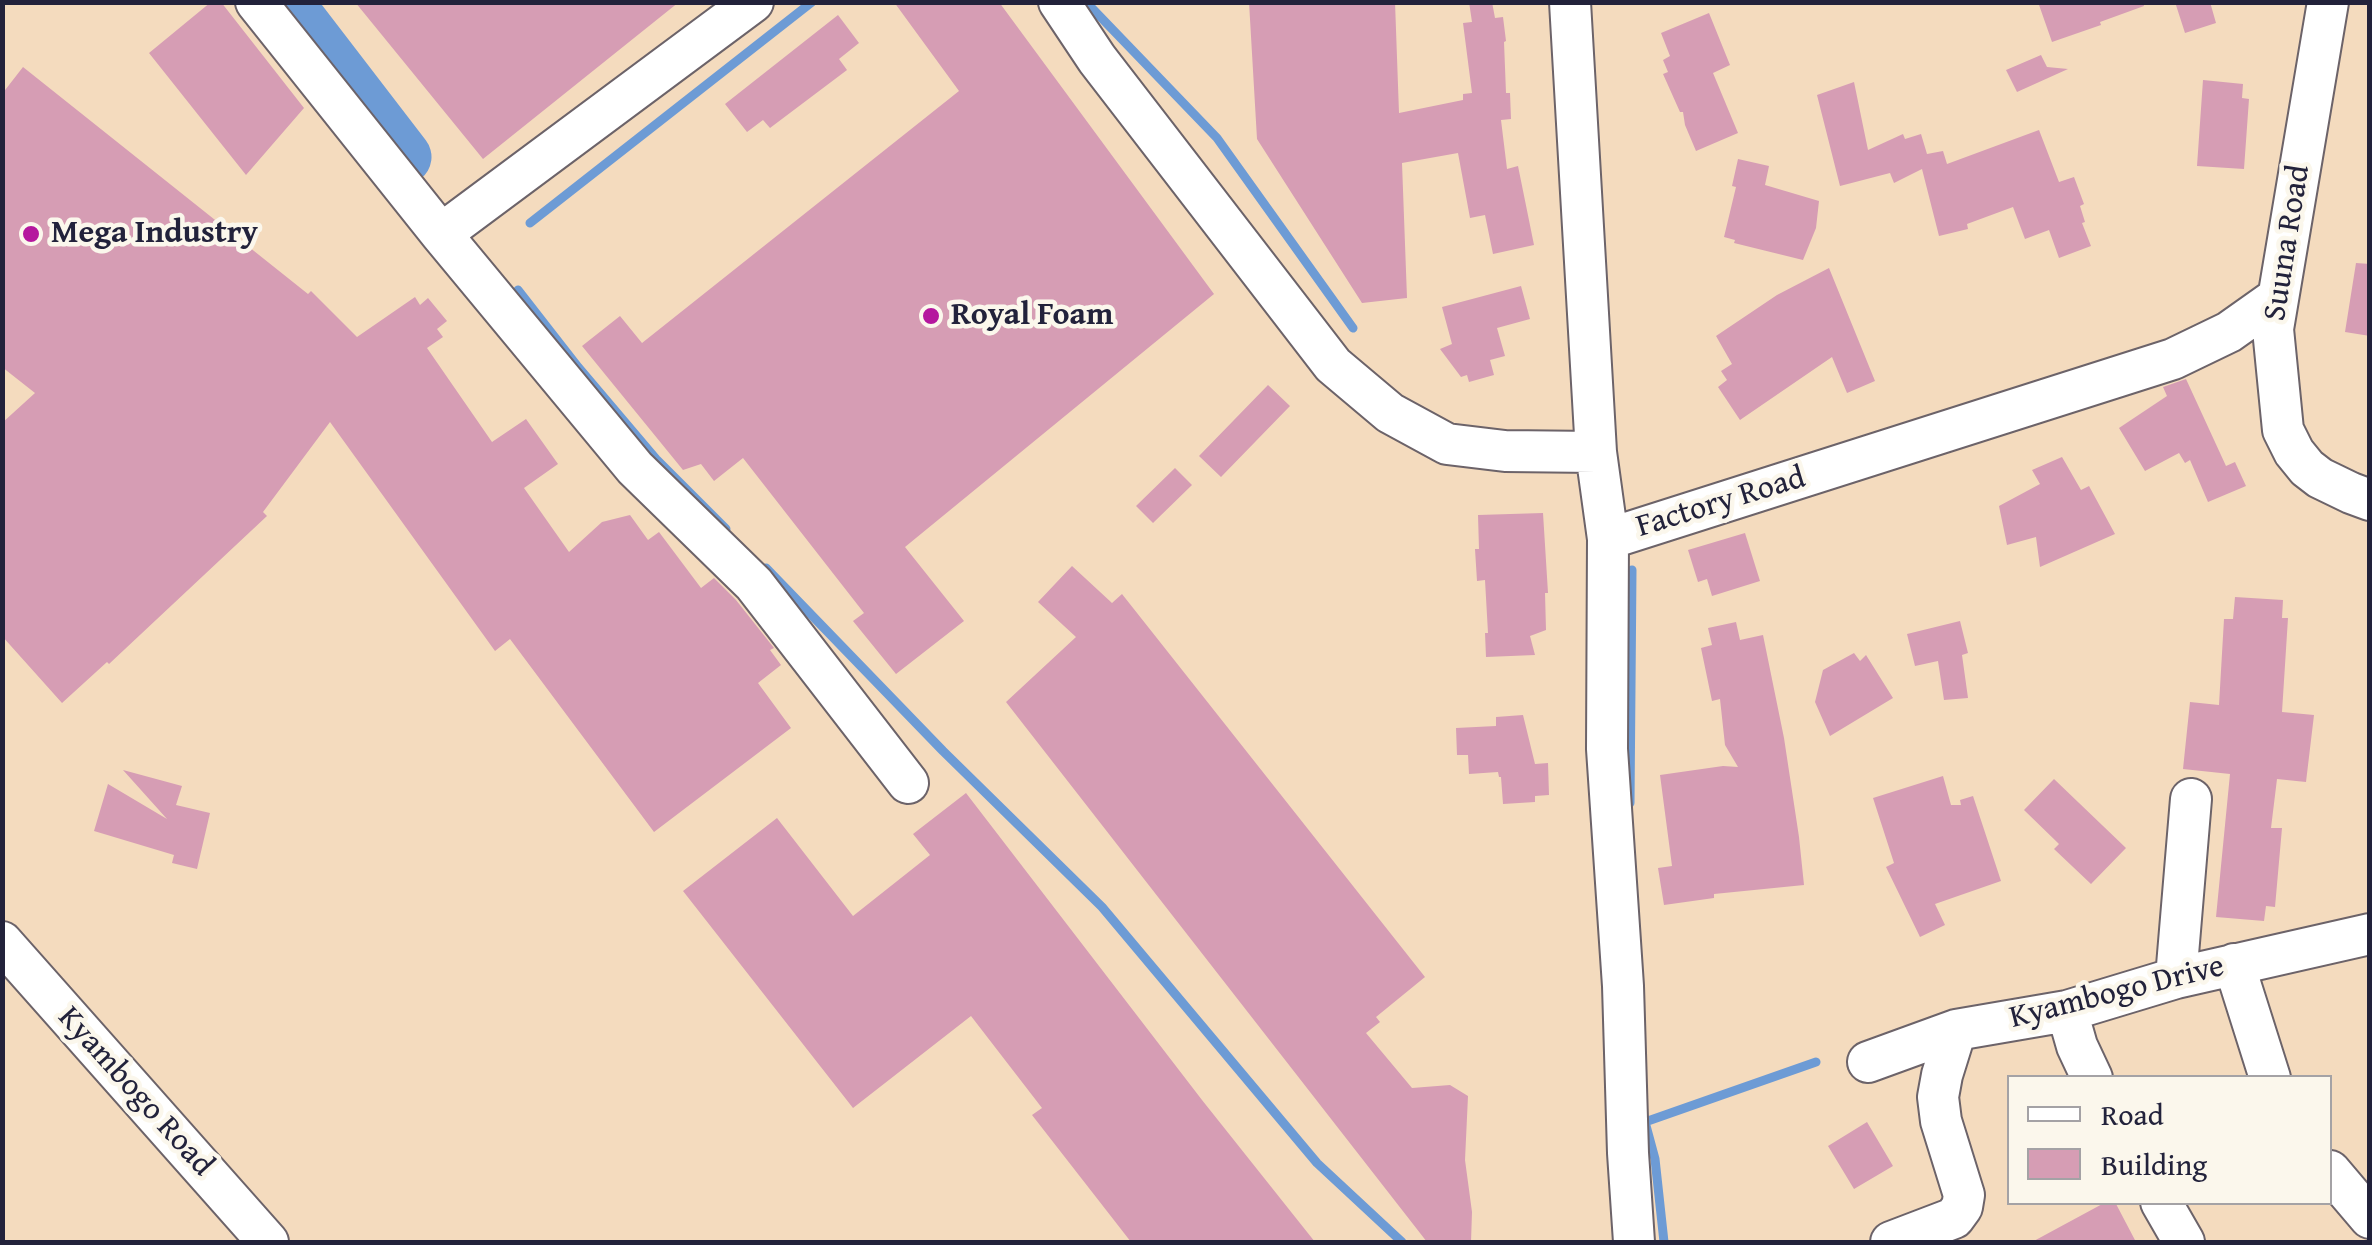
<!DOCTYPE html>
<style>
body{margin:0}
#map{position:relative;width:2372px;height:1245px;overflow:hidden;background:#f4dbbe;font-family:"Gentium Book Plus",serif}
canvas{display:block}
.frame{position:absolute;inset:0;border:5px solid #22223b;pointer-events:none}
.legend{position:absolute;left:2007px;top:1075px;width:325px;height:130px;box-sizing:border-box;background:#fbf7ec;border:2px solid #a4a2a5;margin:0;padding:12px 18px;list-style:none;font-size:30px;color:#22223b}
.legend li{display:flex;align-items:center;gap:20px;height:50px}
.legend b{width:50px;border:2px solid #a4a2a5}
</style>
<div id="map">
<canvas width="2372" height="1245"></canvas>
<div class="frame"></div>
<ul class="legend">
<li><b style="height:12px;background:#fff"></b>Road</li>
<li><b style="height:28px;background:#d69db4"></b>Building</li>
</ul>
</div>
<script>
const ctx = document.querySelector('canvas').getContext('2d');
ctx.lineJoin = 'round';
const toPath = rows => new Path2D(rows.map(r => 'M' + r).join(''));
function strokePath(path, color, width, dash) { ctx.strokeStyle = color; ctx.lineWidth = width; ctx.lineCap = dash ? 'butt' : 'round'; ctx.setLineDash(dash || []); ctx.stroke(path); }
function fill(path, color) { ctx.fillStyle = color; ctx.fill(path, 'evenodd'); }
function label(font, color, halo, rows, align = 'center') {
  ctx.font = font + ' "Gentium Book Plus",serif'; ctx.lineWidth = 9; ctx.setLineDash([]); ctx.textBaseline = 'middle'; ctx.strokeStyle = halo; ctx.fillStyle = color; for (const [text, x, y, turn = 0] of rows) {
    ctx.save(); ctx.translate(x, y); ctx.rotate((+turn || 0) * Math.PI / 180); ctx.textAlign = isNaN(turn) ? turn : align; if (halo) ctx.strokeText(text, 0, 0); ctx.fillText(text, 0, 0); ctx.restore();
  }
}
strokePath(toPath([
 [1086,2,1217,138,1353,328],
 [530,223,812,2],
 [518,290,578,367,656,459,726,529],
 [766,568,943,751,1102,907,1317,1163,1402,1242],
 [1630,803,1632,570],
 [1645,1122,1655,1159,1664,1242],
 [1645,1122,1816,1062]
]), '#6d9bd5', 9);
strokePath(toPath([
 [285,2,404,157]
]), '#6d9bd5', 55);
fill(toPath([
 [211,2,221,2,304,108,246,175,149,53],
 [355,2,679,2,483,159],
 [894,2,999,2,1214,294,905,547,964,621,896,674,853,621,864,613,743,458,714,481,701,464,683,470,582,346,620,316,642,343,959,91],
 [1249,2,1395,2,1399,113,1463,100,1463,94,1472,93,1463,23,1472,22,1469,2,1492,2,1495,18,1503,17,1506,41,1504,42,1506,93,1510,93,1511,119,1501,120,1507,169,1518,166,1534,245,1493,254,1485,215,1470,218,1458,153,1402,163,1407,298,1362,303,1257,139],
 [2038,2,2143,2,2144,6,2100,22,2101,25,2052,42],
 [2175,2,2210,2,2216,23,2185,33],
 [1709,13,1730,65,1713,73,1738,133,1696,151,1685,125,1683,112,1680,112,1663,74,1668,72,1663,60,1670,56,1661,33],
 [838,15,859,43,839,59,847,70,770,128,763,120,747,132,725,104],
 [2041,55,2047,67,2068,69,2017,92,2006,70],
 [23,67,308,294,311,291,357,337,415,297,420,305,428,298,447,321,437,329,443,337,427,348,492,442,526,419,558,464,524,488,569,552,602,522,630,515,648,540,659,532,701,588,714,578,736,600,774,648,770,650,781,665,758,683,791,728,654,832,510,639,495,651,330,422,263,512,267,516,109,664,107,662,62,703,2,636,2,423,35,393,2,367,2,94],
 [2203,80,2243,84,2242,98,2249,99,2244,169,2197,166],
 [1854,82,1868,150,1903,134,1905,139,1921,134,1927,154,1943,151,1947,164,2039,130,2059,182,2074,177,2084,204,2080,206,2085,222,2082,223,2091,246,2059,258,2049,230,2025,239,2013,207,1967,224,1968,229,1939,236,1922,169,1894,183,1890,173,1840,186,1817,95],
 [1738,159,1769,166,1765,185,1819,201,1816,228,1803,260,1734,243,1735,240,1724,237,1736,187,1732,186],
 [2356,263,2370,264,2370,336,2345,332],
 [1829,268,1875,381,1847,393,1832,357,1740,420,1718,387,1727,380,1721,371,1732,364,1716,336,1777,295],
 [1521,286,1530,319,1497,328,1505,356,1490,360,1494,375,1469,382,1467,375,1461,377,1440,349,1452,344,1442,307],
 [2186,379,2226,466,2235,462,2246,486,2208,502,2190,460,2185,463,2179,453,2145,471,2119,428,2167,396,2163,387],
 [1268,385,1290,406,1221,477,1199,456],
 [2062,457,2081,490,2089,486,2115,534,2040,567,2036,537,2007,545,1999,506,2040,484,2032,470],
 [1175,468,1192,485,1153,523,1136,506],
 [1543,513,1548,593,1545,593,1546,630,1530,636,1535,655,1486,657,1485,633,1488,633,1485,580,1477,581,1475,549,1479,549,1478,515],
 [1745,533,1760,581,1712,596,1707,579,1698,582,1688,550],
 [1072,566,1112,603,1122,594,1425,977,1376,1017,1380,1022,1366,1033,1412,1088,1450,1085,1468,1096,1465,1160,1472,1212,1471,1242,1427,1242,1006,702,1076,637,1038,602],
 [2235,597,2283,600,2282,618,2288,618,2282,712,2314,715,2306,782,2277,779,2271,828,2282,828,2275,907,2266,906,2264,921,2216,917,2230,774,2183,769,2190,702,2219,705,2224,619,2233,619],
 [1960,621,1968,653,1962,655,1968,698,1944,700,1938,661,1915,666,1907,634],
 [1736,622,1740,640,1763,635,1784,738,1799,837,1804,885,1714,894,1714,898,1664,905,1658,868,1672,866,1660,775,1723,766,1738,767,1725,745,1720,699,1712,701,1701,648,1712,645,1708,628],
 [1854,653,1860,661,1866,655,1893,698,1830,736,1815,702,1823,670],
 [1523,715,1535,764,1548,763,1549,795,1535,796,1535,802,1503,804,1501,777,1499,777,1498,772,1469,774,1468,755,1457,755,1456,728,1496,726,1496,717],
 [123,770,182,786,176,805,210,813,197,869,172,863,174,855,94,831,108,784,167,819],
 [1943,776,1951,805,1961,805,1960,800,1973,796,2001,881,1935,904,1945,925,1920,937,1886,867,1894,863,1873,798],
 [2054,779,2126,848,2091,884,2054,849,2059,844,2024,810],
 [966,793,1202,1100,1315,1242,1131,1242,1032,1115,1042,1108,971,1016,853,1108,683,891,777,818,853,916,930,855,913,834],
 [1867,1122,1893,1166,1854,1189,1828,1146],
 [2106,1202,2115,1202,2136,1242,2032,1242]
]), '#d69db4');
const minor = toPath([
 [256,2,441,234,635,468,754,584,908,783],
 [1059,2,1097,59,1333,365,1390,413,1447,444,1505,451,1596,452],
 [1570,2,1596,452,1608,539,2173,359,2229,332,2277,298],
 [2328,2,2273,329,2283,430,2294,452,2307,468,2320,478,2351,493,2370,500],
 [441,234,753,2],
 [1608,539,1607,749,1623,986,1628,1153,1634,1242],
 [2,942,268,1242],
 [2234,964,2270,1078],
 [2176,978,2191,799],
 [2067,1011,2077,1046,2092,1078],
 [1868,1062,1956,1030,2067,1011,2176,978,2370,934],
 [2330,1171,2370,1218],
 [2161,1202,2184,1242],
 [1891,1242,1954,1218,1962,1207,1964,1195,1941,1121,1938,1097,1942,1075,1956,1030]
]);
strokePath(minor, '#6c6369', 44);
strokePath(minor, '#fff', 40);
for (const [x, y, r, color] of [
 [31,234,10,"#b5179e"],
 [931,316,10,"#b5179e"]
]) { const dot = new Path2D(); dot.arc(x, y, r, 0, 2 * Math.PI); ctx.fillStyle = color; ctx.fill(dot); strokePath(dot, '#fbf7ec', 4); }
label('bold 32px', '#22223b', '#fbf7ec', [
 ["Mega Industry",51,234],
 ["Royal Foam",951,316]
], 'left');
label('32px', '#22223b', '#fbf7ec', [
 ["Suuna Road",2288,243,-81],
 ["Factory Road",1721,503,-17],
 ["Kyambogo Drive",2117,993,-14],
 ["Kyambogo Road",135,1092,48]
]);
</script>
